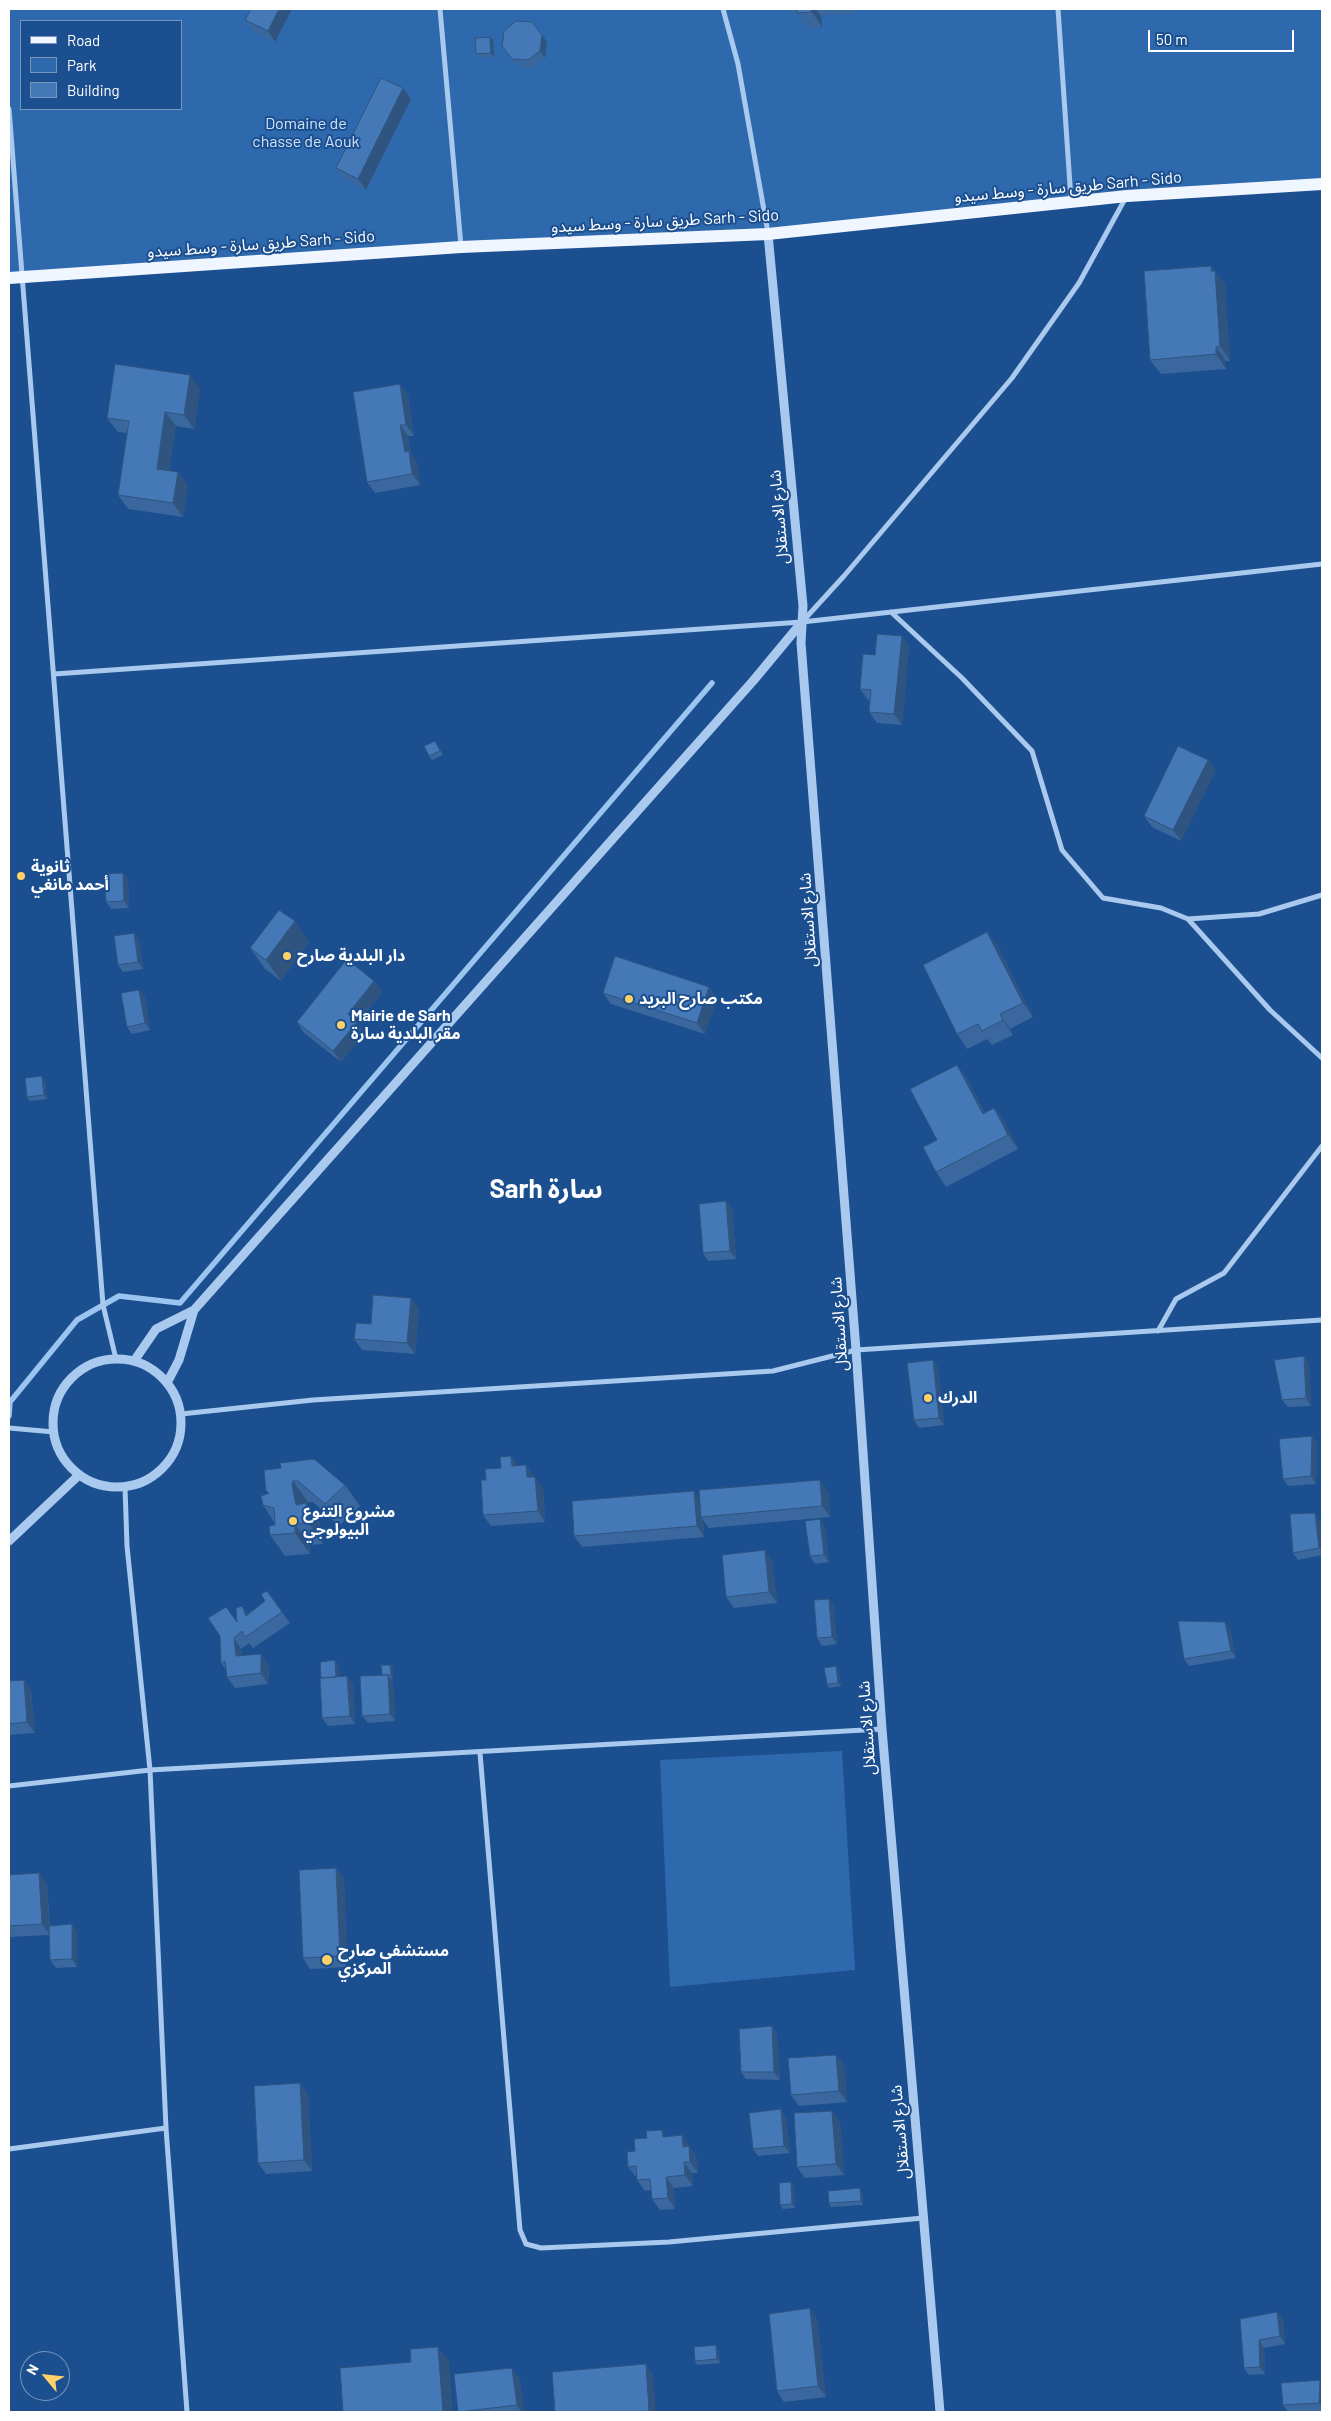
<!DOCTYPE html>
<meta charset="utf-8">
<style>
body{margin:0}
#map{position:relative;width:1331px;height:2421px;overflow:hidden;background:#1b4f8f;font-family:Barlow,sans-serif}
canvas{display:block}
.frame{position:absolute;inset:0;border:10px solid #fff;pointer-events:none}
.legend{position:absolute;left:20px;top:20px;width:162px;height:90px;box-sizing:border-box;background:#1b4f8f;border:1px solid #7695bc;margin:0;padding:6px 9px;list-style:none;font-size:15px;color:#fff}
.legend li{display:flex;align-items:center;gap:10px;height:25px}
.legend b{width:25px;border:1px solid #7695bc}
.north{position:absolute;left:20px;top:2351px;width:50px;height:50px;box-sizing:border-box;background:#1b4f8f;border:1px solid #7695bc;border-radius:50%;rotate:298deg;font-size:14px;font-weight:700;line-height:20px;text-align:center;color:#fff}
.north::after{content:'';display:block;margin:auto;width:18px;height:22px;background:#ffd166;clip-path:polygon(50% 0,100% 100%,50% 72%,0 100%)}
.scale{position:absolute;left:1148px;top:30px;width:146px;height:22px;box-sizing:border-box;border:2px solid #fff;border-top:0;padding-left:6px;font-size:15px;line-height:18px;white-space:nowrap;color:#fff;-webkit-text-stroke:4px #1b4f8f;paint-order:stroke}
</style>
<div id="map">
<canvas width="1331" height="2421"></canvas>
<div class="frame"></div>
<ul class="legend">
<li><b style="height:6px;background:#f0f6ff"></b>Road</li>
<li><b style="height:14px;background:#2e69ad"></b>Park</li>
<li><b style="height:14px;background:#4478b7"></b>Building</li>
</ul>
<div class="north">N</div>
<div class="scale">50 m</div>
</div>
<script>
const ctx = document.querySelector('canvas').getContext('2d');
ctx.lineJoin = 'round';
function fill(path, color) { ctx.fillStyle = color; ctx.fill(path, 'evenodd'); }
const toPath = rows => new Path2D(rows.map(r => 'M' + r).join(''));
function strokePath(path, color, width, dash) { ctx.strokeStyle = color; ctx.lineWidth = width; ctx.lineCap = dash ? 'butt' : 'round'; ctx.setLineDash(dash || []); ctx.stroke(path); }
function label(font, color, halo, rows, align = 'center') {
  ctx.font = font + ' Barlow,"Noto Sans Arabic",sans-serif'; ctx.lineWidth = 4; ctx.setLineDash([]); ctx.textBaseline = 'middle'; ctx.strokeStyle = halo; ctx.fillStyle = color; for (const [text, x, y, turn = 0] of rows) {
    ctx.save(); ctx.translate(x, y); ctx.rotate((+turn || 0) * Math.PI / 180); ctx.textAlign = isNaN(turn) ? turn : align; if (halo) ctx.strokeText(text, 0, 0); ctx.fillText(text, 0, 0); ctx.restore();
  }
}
fill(toPath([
 [9,9,1322,9,1322,184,768,234,9,278],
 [21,21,181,21,181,109,21,109],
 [842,1751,855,1970,670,1987,660,1760]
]), '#2e69ad');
strokePath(toPath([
 [9,1416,10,1402,77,1320,119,1296,180,1303,712,683]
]), '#9cc4f0', 5.5);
strokePath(toPath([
 [440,9,461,246],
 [723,9,738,64,768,233],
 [1058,9,1071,200],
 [9,109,103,1305,116,1359],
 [891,612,962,678,1032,751,1062,850,1103,898,1161,908,1188,919,1259,914,1322,895],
 [802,622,844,576,1012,378,1079,283,1125,199],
 [54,674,802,622,1322,564],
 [1188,919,1270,1010,1322,1058],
 [1158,1331,1176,1299,1224,1273,1322,1146],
 [181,1414,313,1400,773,1371,856,1350,1322,1320],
 [9,1428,54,1432],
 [125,1487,127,1546,150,1770,166,2128,187,2412],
 [480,1753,520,2230,526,2244,541,2248,669,2242,923,2218],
 [9,1786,150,1770,882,1729],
 [9,2149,166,2128]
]), '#a9c9ee', 5);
strokePath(toPath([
 [768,234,803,606,801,643,856,1350,882,1729,940,2412],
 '53 1423a64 64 0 1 1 128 0a64 64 0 1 1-128 0Z',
 [134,1361,156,1329,194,1310,753,681,802,622],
 [167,1383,179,1360,194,1310],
 [9,1541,79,1475]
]), '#a9c9ee', 9);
strokePath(toPath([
 [9,278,461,247,768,234,1127,196,1322,184]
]), '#f0f6ff', 12);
fill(toPath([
 [251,9,292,9,275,42,253,31,245,20],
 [791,9,853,9,854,13,821,16,822,27,807,28,798,14,795,14],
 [542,35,547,42,545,58,533,68,517,66,502,46],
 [490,37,493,40,494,57,478,57,476,54],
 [403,88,411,99,366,190,344,179,336,168],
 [1211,266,1225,285,1230,361,1226,361,1226,369,1161,374,1150,360],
 [200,389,194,429,176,426,169,471,178,472,188,486,183,517,128,509,118,495,127,433,118,432,107,418],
 [408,395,414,436,408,436,411,454,417,462,420,485,375,493,367,482],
 [902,636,909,647,902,725,877,723,869,712,870,700,868,700,860,689,875,655],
 [435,741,443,755,432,760,429,756],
 [1208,760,1215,771,1181,841,1152,827,1144,816],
 [123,873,128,880,129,908,111,909,106,902],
 [134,933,139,940,143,969,123,972,118,965],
 [309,942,281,981,265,969,250,948],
 [998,946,1033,1017,1010,1029,1013,1035,992,1045,987,1039,967,1049,957,1034],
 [374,981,382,992,358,1023,365,1033,341,1062,304,1033,297,1022],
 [709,987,717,998,705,1034,611,1004,603,993],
 [145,997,150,1030,132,1034,127,1027],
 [957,1065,967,1079,985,1113,994,1108,1005,1123,1018,1149,946,1187,936,1172,937,1140],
 [45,1080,47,1099,30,1101,27,1097],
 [732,1209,736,1259,708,1261,703,1253],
 [411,1298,419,1309,415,1354,362,1350,354,1339,371,1324],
 [1304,1356,1309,1364,1311,1406,1288,1407,1282,1400],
 [933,1360,938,1368,944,1425,919,1428,914,1420],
 [1317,1443,1316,1484,1288,1486,1283,1479],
 [511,1456,518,1466,526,1465,534,1477,543,1488,545,1522,491,1526,483,1515,486,1480,501,1468],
 [264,1470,345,1485,360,1506,339,1526,313,1502,308,1502,307,1505,321,1525,323,1544,310,1545,310,1554,285,1556,270,1535,275,1525,274,1522,263,1505,268,1493,266,1491],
 [828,1491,830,1517,709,1528,703,1520,704,1537,582,1547,574,1536,700,1499],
 [1320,1521,1322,1538,1322,1555,1298,1560,1293,1553],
 [825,1527,829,1562,815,1564,810,1556],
 [772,1561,777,1603,734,1608,726,1597],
 [267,1591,290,1623,253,1648,249,1643,241,1649,242,1656,261,1654,269,1665,268,1684,235,1688,227,1677,227,1671,221,1663,242,1606,248,1614,265,1601],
 [829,1599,834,1606,837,1644,822,1646,817,1638],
 [1230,1629,1236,1658,1189,1666,1184,1659],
 [338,1664,339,1677,353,1684,355,1724,328,1726,322,1718,321,1678],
 [390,1665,393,1668,393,1679,391,1679,393,1682,395,1721,368,1723,362,1716,382,1675],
 [836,1666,838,1670,841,1686,829,1688,827,1684],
 [24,1680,31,1691,35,1733,9,1735,9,1681],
 [336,1868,344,1879,347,1967,310,1969,303,1958],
 [39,1873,47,1884,50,1926,77,1932,77,1967,56,1968,50,1960,49,1935,9,1937,9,1875],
 [772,2026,777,2034,780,2080,746,2079,741,2072],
 [836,2055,844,2066,847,2102,799,2106,791,2095],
 [300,2083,308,2094,312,2171,266,2174,258,2163],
 [786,2117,790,2153,758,2156,753,2149],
 [840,2122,844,2175,805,2178,797,2167],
 [690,2146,690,2147,697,2158,698,2173,692,2173,693,2186,674,2188,675,2209,660,2210,652,2199,651,2190,645,2191,637,2180,637,2178,628,2167,635,2151],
 [794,2186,795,2208,783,2209,780,2205],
 [862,2192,863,2205,831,2207,829,2203],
 [1277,2312,1283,2319,1285,2344,1264,2348,1265,2374,1249,2375,1244,2368,1240,2319],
 [817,2319,826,2397,784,2402,777,2391],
 [718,2349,720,2363,697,2365,695,2361],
 [454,2374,520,2379,524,2412,458,2412],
 [1320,2380,1322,2384,1322,2411,1288,2412,1283,2405]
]), '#3a679d');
fill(toPath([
 [279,9,292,9,275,42,268,31],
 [811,9,816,9,821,16,822,27,812,12],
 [542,35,547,42,545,58,540,51],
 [490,37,493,40,494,57,491,53],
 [403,88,411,99,366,190,358,179],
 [1211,266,1225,285,1230,361,1220,346],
 [1216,347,1226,361,1226,369,1216,354],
 [190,375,200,389,194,429,184,415],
 [400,384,408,395,414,436,406,425],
 [165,412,176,426,167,483,157,469],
 [400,425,408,436,411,454,417,462,420,485,412,474,405,452],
 [178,472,188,486,183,517,173,503],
 [902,636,909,647,902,725,894,714],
 [1208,760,1215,771,1181,841,1173,830],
 [123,873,128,880,129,908,124,901],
 [295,921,309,942,281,981,266,960],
 [987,932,998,946,1033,1017,1023,1003],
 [134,933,139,940,143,969,138,962],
 [374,981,382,992,358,1023,365,1033,341,1062,333,1051,348,1014],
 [709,987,717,998,705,1034,697,1023],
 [139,990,145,997,150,1030,145,1023],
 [1000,1014,1010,1029,1013,1035,1003,1020],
 [957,1065,967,1079,993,1129,983,1114],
 [42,1076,45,1080,47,1099,44,1095],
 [994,1108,1005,1123,1018,1149,1008,1135],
 [726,1201,732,1209,736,1259,730,1251],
 [411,1298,419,1309,415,1354,407,1343],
 [1304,1356,1309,1364,1311,1406,1306,1398],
 [933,1360,938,1368,944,1425,939,1418],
 [1312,1436,1317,1443,1316,1484,1311,1476],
 [511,1456,519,1467,512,1466],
 [526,1465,534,1476,535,1488,527,1477],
 [535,1477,543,1488,545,1522,538,1511],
 [820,1480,828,1491,830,1517,822,1506],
 [293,1481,308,1502,307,1505,321,1525,323,1544,296,1505,292,1485],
 [694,1491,702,1502,701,1517,703,1520,704,1537,697,1526],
 [1315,1513,1320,1521,1322,1538,1322,1552,1319,1548],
 [820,1519,825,1527,829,1562,824,1555],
 [295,1524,310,1545,310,1554,295,1533],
 [765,1550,772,1561,777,1603,769,1592],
 [829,1599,834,1606,837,1644,832,1637],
 [242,1606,250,1617,246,1616],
 [1225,1622,1230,1629,1236,1658,1231,1651],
 [234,1638,241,1649,243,1667,236,1656],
 [261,1654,269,1665,268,1684,261,1673],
 [335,1660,338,1664,339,1681,336,1678],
 [390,1665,393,1668,393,1679,391,1675],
 [836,1666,838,1670,841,1686,838,1683],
 [388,1675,393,1682,395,1721,390,1714],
 [347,1676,353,1684,355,1724,350,1716],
 [24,1680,31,1691,35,1733,27,1722],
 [336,1868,344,1879,347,1967,340,1956],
 [39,1873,47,1884,50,1935,42,1924],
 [72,1924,77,1932,77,1967,72,1959],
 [772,2026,777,2034,780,2080,774,2072],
 [836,2055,844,2066,847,2102,839,2091],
 [300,2083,308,2094,312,2171,304,2160],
 [781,2109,786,2117,790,2153,784,2146],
 [832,2111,840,2122,844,2175,836,2164],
 [662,2130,670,2141,663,2137],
 [682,2135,697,2158,698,2173,690,2162,683,2147],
 [684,2162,692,2173,693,2186,685,2175],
 [666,2177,674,2188,675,2209,668,2198],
 [791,2182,794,2186,795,2208,792,2204],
 [860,2188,862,2192,863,2205,861,2201],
 [810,2308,817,2319,826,2397,818,2386],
 [1277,2312,1283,2319,1285,2344,1280,2336],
 [1259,2340,1264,2348,1265,2374,1260,2367],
 [716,2345,718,2349,720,2363,717,2359],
 [438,2347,449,2361,453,2412,443,2412],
 [646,2364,653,2375,656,2412,650,2412,649,2411],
 [512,2368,520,2379,524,2412,521,2412,517,2405],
 [1320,2380,1322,2384,1322,2407,1319,2403]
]), '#305480');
const building = toPath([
 [251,9,279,9,268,31,245,20,251,9],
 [797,9,811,9,812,12,797,13,797,9],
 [516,21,532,22,542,35,540,51,528,60,512,59,502,46,504,31,516,21],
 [490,37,491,53,476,54,475,38,490,37],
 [381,78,403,88,358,179,336,168,381,78],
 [1211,266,1211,271,1215,271,1220,346,1216,347,1216,354,1150,360,1144,271,1211,266],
 [115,364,190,375,184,415,165,412,157,469,178,472,173,503,118,495,129,421,107,418,115,364],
 [400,384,406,425,400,425,405,452,409,451,412,474,367,482,353,392,400,384],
 [877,634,902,636,894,714,869,712,871,690,860,689,863,654,875,655,877,634],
 [435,741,440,751,429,756,424,746,435,741],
 [1178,746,1208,760,1173,830,1144,816,1178,746],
 [123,873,124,901,106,902,104,874,123,873],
 [279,910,295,921,266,960,250,948,279,910],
 [987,932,1023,1003,1000,1014,1003,1020,982,1031,978,1024,957,1034,923,965,987,932],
 [134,933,138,962,118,965,114,936,134,933],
 [615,956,709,987,697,1023,603,993,615,956],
 [347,959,374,981,348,1014,357,1022,333,1051,297,1022,347,959],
 [139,990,145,1023,127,1027,121,993,139,990],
 [957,1065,983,1114,994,1108,1008,1135,936,1172,923,1147,937,1140,910,1089,957,1065],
 [42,1076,44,1095,27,1097,25,1078,42,1076],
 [726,1201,730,1251,703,1253,699,1204,726,1201],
 [373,1295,411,1298,407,1343,354,1339,356,1323,371,1324,373,1295],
 [1304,1356,1306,1398,1282,1400,1274,1360,1304,1356],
 [933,1360,939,1418,914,1420,907,1363,933,1360],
 [1312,1436,1311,1476,1283,1479,1279,1439,1312,1436],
 [511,1456,512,1466,526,1465,527,1477,535,1477,538,1511,483,1515,481,1480,486,1480,485,1469,501,1468,500,1457,511,1456],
 [314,1459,345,1485,325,1504,298,1481,293,1481,292,1485,296,1505,306,1503,308,1523,295,1524,295,1533,270,1535,269,1526,275,1525,274,1508,263,1505,261,1496,269,1493,266,1491,264,1470,281,1468,280,1463,314,1459],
 [820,1480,822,1506,701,1517,699,1490,820,1480],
 [694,1491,697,1526,574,1536,572,1501,694,1491],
 [1315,1513,1319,1548,1293,1553,1290,1514,1315,1513],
 [820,1519,824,1555,810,1556,805,1521,820,1519],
 [765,1550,769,1592,726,1597,722,1555,765,1550],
 [267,1591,282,1612,245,1637,242,1631,234,1638,236,1656,261,1654,261,1673,227,1677,225,1661,221,1663,220,1636,208,1618,226,1607,237,1622,236,1608,242,1606,246,1616,265,1601,261,1594,267,1591],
 [829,1599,832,1637,817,1638,814,1600,829,1599],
 [1178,1621,1225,1622,1231,1651,1184,1659,1178,1621],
 [335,1660,336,1677,321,1678,320,1662,335,1660],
 [381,1665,390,1665,391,1675,382,1675,381,1665],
 [836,1666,838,1683,827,1684,824,1668,836,1666],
 [388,1675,390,1714,362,1716,360,1676,388,1675],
 [347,1676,350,1716,322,1718,320,1678,347,1676],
 [24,1680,27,1722,9,1724,9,1681,24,1680],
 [336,1868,340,1956,303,1958,299,1870,336,1868],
 [39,1873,42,1924,9,1926,9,1875,39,1873],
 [72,1924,72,1959,50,1960,49,1926,72,1924],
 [772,2026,774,2072,741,2072,739,2029,772,2026],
 [836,2055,839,2091,791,2095,788,2058,836,2055],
 [300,2083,304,2160,258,2163,254,2086,300,2083],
 [781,2109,784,2146,753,2149,749,2113,781,2109],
 [832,2111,836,2164,797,2167,794,2113,832,2111],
 [662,2130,663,2137,682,2135,683,2147,689,2146,690,2162,684,2162,685,2175,666,2177,668,2198,652,2199,650,2179,637,2180,636,2166,628,2167,627,2152,635,2151,634,2139,647,2138,646,2131,662,2130],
 [791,2182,792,2204,780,2205,779,2183,791,2182],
 [860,2188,861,2201,829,2203,828,2191,860,2188],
 [810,2308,818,2386,777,2391,769,2314,810,2308],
 [1277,2312,1280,2336,1259,2340,1260,2367,1244,2368,1240,2319,1277,2312],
 [716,2345,717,2359,695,2361,694,2347,716,2345],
 [438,2347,443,2412,343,2412,340,2368,411,2362,410,2349,438,2347],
 [1321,2360,1322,2360,1322,2376,1321,2376,1321,2360],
 [646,2364,649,2411,631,2412,555,2412,552,2372,646,2364],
 [512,2368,517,2405,458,2412,454,2374,512,2368],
 [1320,2380,1319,2403,1283,2405,1281,2383,1320,2380]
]);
fill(building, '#4478b7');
strokePath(building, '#305480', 1);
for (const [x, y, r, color] of [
 [21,876,5,"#ffd166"],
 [287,956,5,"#ffd166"],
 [629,999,5,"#ffd166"],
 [341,1025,5,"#ffd166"],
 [928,1398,5,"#ffd166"],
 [293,1521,5,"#ffd166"],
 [327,1960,6,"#ffd166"]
]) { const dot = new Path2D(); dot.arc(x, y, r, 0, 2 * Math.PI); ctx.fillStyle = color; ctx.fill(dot); strokePath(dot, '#1b4f8f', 2); }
label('16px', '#cfe3fa', '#1b4f8f', [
 ["Domaine de",306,124],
 ["chasse de Aouk",306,142]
]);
label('16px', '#fff', '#1b4f8f', [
 ["طريق سارة - وسط سيدو Sarh - Sido",1068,187,-5],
 ["طريق سارة - وسط سيدو Sarh - Sido",665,221,-3],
 ["طريق سارة - وسط سيدو Sarh - Sido",261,244,-4],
 ["شارع الاستقلال",779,517,-95],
 ["شارع الاستقلال",808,920,-94],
 ["شارع الاستقلال",839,1324,-94],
 ["شارع الاستقلال",867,1728,-94],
 ["شارع الاستقلال",900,2132,-95]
]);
label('bold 16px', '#fff', '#1b4f8f', [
 ["ثانوية",31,867],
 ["أحمد مانغي",31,885],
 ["دار البلدية صارح",297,956],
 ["مكتب صارح البريد",639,999],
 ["Mairie de Sarh",351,1016],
 ["مقر البلدية سارة",351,1034],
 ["الدرك",938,1398],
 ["مشروع التنوع",303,1512],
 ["البيولوجي",303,1530],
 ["مستشفى صارح",338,1951],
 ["المركزي",338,1969]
], 'left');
label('bold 26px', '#fff', '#1b4f8f', [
 ["Sarh سارة",546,1189]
]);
</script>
